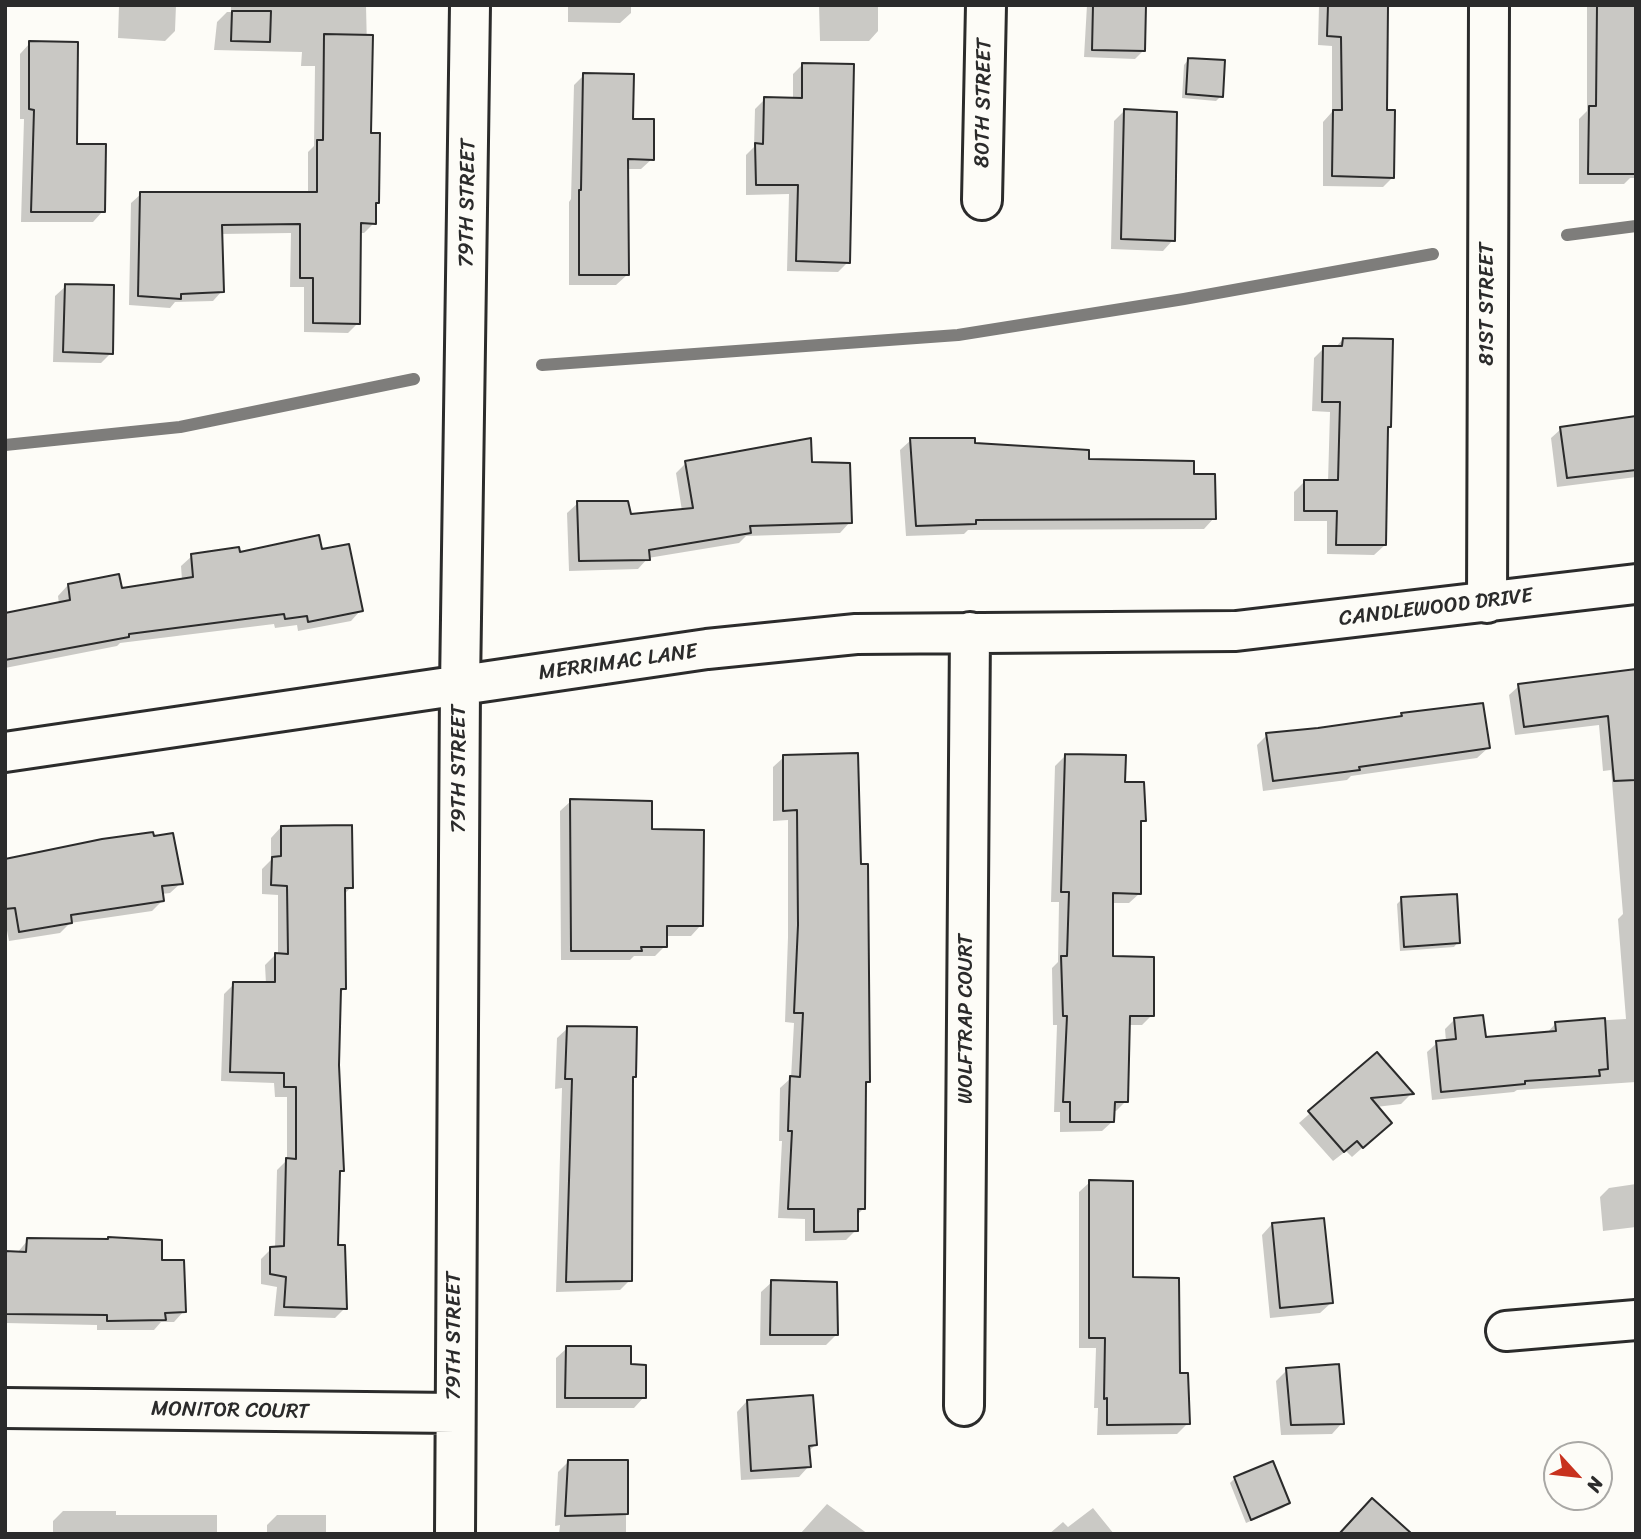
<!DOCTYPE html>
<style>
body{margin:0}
#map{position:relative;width:1641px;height:1539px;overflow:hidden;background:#fdfcf7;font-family:Sriracha,sans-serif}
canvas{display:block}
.frame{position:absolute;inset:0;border:7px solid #2b2b2b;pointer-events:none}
.north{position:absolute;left:1543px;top:1441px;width:70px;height:70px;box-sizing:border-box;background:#fdfcf7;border:2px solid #a9a8a5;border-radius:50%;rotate:117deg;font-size:19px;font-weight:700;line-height:28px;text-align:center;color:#2b2b2b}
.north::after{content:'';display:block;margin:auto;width:24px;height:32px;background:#c8321e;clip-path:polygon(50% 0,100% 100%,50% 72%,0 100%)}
</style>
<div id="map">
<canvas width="1641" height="1539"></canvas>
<div class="frame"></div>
<div class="north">N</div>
</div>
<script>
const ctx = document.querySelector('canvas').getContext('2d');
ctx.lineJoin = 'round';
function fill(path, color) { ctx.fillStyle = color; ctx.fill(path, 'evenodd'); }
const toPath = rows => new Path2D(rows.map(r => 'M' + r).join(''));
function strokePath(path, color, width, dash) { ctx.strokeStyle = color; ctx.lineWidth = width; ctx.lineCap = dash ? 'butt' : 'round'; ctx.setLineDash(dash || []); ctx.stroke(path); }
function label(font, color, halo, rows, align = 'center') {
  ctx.font = font + ' Sriracha,sans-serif'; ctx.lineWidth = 7; ctx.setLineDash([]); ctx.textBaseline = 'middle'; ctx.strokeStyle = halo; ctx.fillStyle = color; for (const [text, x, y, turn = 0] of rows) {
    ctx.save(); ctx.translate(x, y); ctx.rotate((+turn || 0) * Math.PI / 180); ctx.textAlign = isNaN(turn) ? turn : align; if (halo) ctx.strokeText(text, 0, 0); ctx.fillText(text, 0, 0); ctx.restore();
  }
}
fill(toPath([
 [119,5,176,5,175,31,165,41,118,38],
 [231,5,366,5,369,135,377,202,374,205,374,223,364,233,359,233,358,323,348,333,304,332,304,287,290,287,291,233,221,234,222,291,213,301,175,302,170,308,129,305,131,203,141,194,308,194,308,152,314,146,315,66,301,66,302,52,214,50,217,22,227,12,231,12],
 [568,5,631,5,631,13,620,23,568,22],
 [819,5,878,5,878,31,869,41,820,41],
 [1087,5,1145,5,1143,51,1135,59,1084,57],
 [1319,5,1388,5,1385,111,1393,177,1383,187,1323,186,1323,122,1332,112,1332,46,1318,45],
 [1587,5,1636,5,1636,178,1630,178,1624,184,1579,184,1579,119,1587,111],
 [30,43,103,211,93,222,21,222,24,119,20,119,20,54],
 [1188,60,1221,96,1216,101,1182,98,1184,65],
 [803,64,848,262,838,272,787,271,789,194,746,195,746,155,754,147,755,109,765,99,793,99,793,74],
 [584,75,632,121,652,159,641,169,626,169,627,275,616,285,569,285,569,202,571,199,574,85],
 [1124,111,1173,240,1163,251,1111,249,1114,121],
 [66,286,111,353,101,363,53,362,55,296],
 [1343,339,1390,426,1386,430,1385,545,1374,555,1327,554,1327,521,1294,521,1294,492,1305,481,1328,482,1330,412,1312,411,1314,358,1324,348,1335,348],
 [1636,417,1636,477,1557,487,1551,438,1561,429],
 [911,440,973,445,1192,476,1214,518,1204,529,968,530,964,534,906,536,900,450],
 [686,463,811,464,850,522,840,533,746,536,739,543,648,558,638,569,569,571,567,513,578,503,630,515,682,511,676,473],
 [321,552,361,610,351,621,298,631,297,625,275,628,274,624,120,643,117,646,5,668,5,615,59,604,58,596,68,585,120,590,182,580,181,566,192,556],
 [1636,671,1636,1084,1636,1082,1517,1090,1514,1092,1432,1100,1427,1052,1437,1043,1446,1042,1445,1029,1454,1020,1484,1039,1546,1034,1556,1023,1626,1019,1618,919,1623,914,1611,770,1603,771,1599,725,1515,735,1509,695,1519,686],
 [1402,714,1488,748,1477,758,1351,776,1347,780,1263,791,1257,745,1267,735,1398,719],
 [1065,756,1124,784,1144,820,1139,825,1140,893,1129,903,1111,903,1111,958,1152,1015,1142,1025,1128,1025,1126,1101,1116,1111,1113,1111,1113,1121,1102,1131,1060,1132,1060,1112,1054,1112,1057,1025,1053,1025,1052,968,1058,962,1059,902,1051,902,1055,766],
 [784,757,869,1082,864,1086,864,1208,856,1216,856,1230,846,1240,805,1241,805,1219,778,1218,782,1141,779,1141,780,1088,791,1078,794,1023,785,1022,788,937,788,820,773,821,773,767],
 [571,801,650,831,701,925,691,936,666,936,665,946,655,956,634,956,630,960,561,960,560,811],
 [281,827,351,887,343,896,344,989,339,994,338,1065,342,1170,339,1174,337,1247,345,1308,335,1318,274,1316,277,1287,261,1284,261,1259,271,1249,275,1249,277,1170,287,1160,287,1097,275,1097,274,1083,221,1081,224,994,234,984,266,984,265,965,275,955,278,955,278,895,262,894,262,869,271,860,271,838],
 [5,861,181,883,170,893,162,894,163,900,152,911,70,923,60,933,9,941,5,920],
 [1402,899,1458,942,1454,947,1400,951,1397,904],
 [568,1028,634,1077,631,1080,630,1280,620,1290,556,1292,562,1088,555,1089,557,1038],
 [1377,1054,1411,1094,1401,1104,1376,1107,1379,1133,1352,1157,1346,1151,1333,1161,1299,1123],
 [1090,1182,1131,1279,1178,1374,1188,1423,1177,1434,1097,1435,1098,1408,1094,1408,1096,1348,1079,1348,1079,1192],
 [1636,1184,1636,1227,1603,1231,1600,1197,1609,1188],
 [1272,1224,1331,1303,1320,1313,1270,1318,1262,1235],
 [28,1240,160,1262,184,1311,174,1322,161,1322,154,1330,97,1330,97,1325,5,1323,5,1252,17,1253],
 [772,1282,836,1335,826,1345,760,1345,761,1292],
 [567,1348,630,1366,644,1397,634,1408,556,1408,556,1358],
 [1287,1370,1342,1423,1332,1434,1281,1435,1276,1381],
 [747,1401,815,1445,808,1452,809,1466,799,1477,741,1480,737,1412],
 [569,1461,626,1462,626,1534,559,1534,560,1525,555,1526,558,1472],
 [1235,1478,1288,1503,1283,1508,1246,1523,1230,1483],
 [827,1504,868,1534,800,1534],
 [1093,1508,1114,1534,1049,1534,1063,1522,1068,1527],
 [63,1511,116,1511,116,1515,217,1515,217,1534,53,1534,53,1521],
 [277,1515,326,1515,326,1534,267,1534,267,1525]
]), '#0003');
strokePath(toPath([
 [1567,235,1636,226],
 [542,365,958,335,1184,299,1433,254],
 [5,445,180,427,414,379]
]), '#7e7d7b', 12);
const building = toPath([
 [1093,5,1146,5,1145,51,1092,50,1093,5],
 [1328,5,1388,5,1387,110,1395,110,1394,178,1332,176,1333,110,1342,110,1341,37,1327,36,1328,5],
 [1597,5,1636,5,1636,174,1588,174,1589,106,1596,106,1597,5],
 [232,11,271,11,270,42,231,41,232,11],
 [324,34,373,35,371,133,380,133,379,203,376,203,376,224,361,223,360,324,313,323,313,278,300,278,300,224,222,225,224,292,181,294,181,299,138,296,140,192,317,192,317,140,323,140,324,34],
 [29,41,78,42,77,144,106,144,105,212,31,212,34,110,29,109,29,41],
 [1188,58,1225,60,1223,97,1186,94,1188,58],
 [802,63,854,64,850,263,796,261,798,185,756,185,755,143,763,144,764,97,802,98,802,63],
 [583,73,634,74,633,119,654,119,654,160,628,159,629,275,579,275,579,190,581,190,583,73],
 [1124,109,1177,112,1175,241,1121,239,1124,109],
 [65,284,114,285,113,354,63,352,65,284],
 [1343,338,1393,339,1391,427,1388,427,1386,545,1336,545,1337,511,1304,511,1304,480,1338,480,1340,402,1322,402,1323,346,1342,346,1343,338],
 [1636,416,1636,470,1567,478,1560,427,1636,416],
 [811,438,812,462,850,463,852,523,750,526,751,533,649,550,650,560,579,561,577,501,628,501,631,514,693,508,685,461,811,438],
 [910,438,975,438,975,443,1089,450,1089,459,1194,461,1194,474,1215,474,1216,519,976,520,976,524,916,526,910,438],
 [319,535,322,549,349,544,363,611,308,622,307,616,285,619,284,614,129,634,129,637,5,660,5,613,70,600,68,584,119,574,122,588,193,577,191,554,239,547,240,552,319,535],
 [1636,669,1636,780,1614,781,1608,716,1524,727,1518,684,1636,669],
 [1483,703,1490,748,1359,767,1360,770,1273,781,1266,733,1318,728,1402,716,1401,713,1483,703],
 [858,753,861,864,868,864,870,1082,866,1082,865,1209,858,1209,858,1231,814,1232,814,1209,788,1209,792,1131,788,1131,790,1076,800,1077,803,1013,794,1013,798,925,797,810,783,811,783,755,858,753],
 [1065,754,1126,755,1125,782,1144,782,1146,821,1141,821,1141,894,1113,893,1113,956,1154,957,1154,1016,1130,1016,1128,1102,1115,1102,1114,1122,1070,1122,1070,1102,1063,1102,1067,1016,1063,1016,1061,956,1067,956,1069,892,1061,892,1065,754],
 [570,799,652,801,652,829,704,830,703,926,667,926,667,947,641,947,642,951,571,951,570,799],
 [352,825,353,888,345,888,346,989,341,989,339,1065,344,1171,340,1171,338,1245,345,1245,347,1309,284,1307,286,1277,270,1274,270,1247,284,1246,286,1158,296,1159,296,1087,284,1087,284,1073,230,1072,233,982,275,982,275,953,288,954,287,886,271,885,272,857,281,856,281,826,352,825],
 [153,832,154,836,173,833,183,884,162,886,164,901,71,915,72,923,19,932,15,908,5,909,5,859,102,839,153,832],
 [1457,894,1460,943,1404,947,1401,897,1457,894],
 [1483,1015,1486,1037,1556,1031,1555,1022,1605,1018,1608,1069,1599,1070,1600,1076,1525,1081,1525,1084,1441,1092,1436,1041,1456,1039,1454,1018,1483,1015],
 [567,1026,637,1027,636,1077,633,1077,632,1281,566,1282,572,1079,565,1079,567,1026],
 [1377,1052,1414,1094,1371,1098,1392,1123,1363,1148,1357,1141,1344,1152,1308,1111,1377,1052],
 [1089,1180,1133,1181,1133,1277,1179,1278,1180,1373,1188,1373,1190,1424,1107,1425,1107,1398,1104,1399,1105,1338,1089,1338,1089,1180],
 [1324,1218,1333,1303,1280,1308,1272,1223,1324,1218],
 [108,1237,162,1240,162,1260,184,1260,186,1312,165,1313,166,1320,107,1321,107,1315,5,1314,5,1251,26,1252,27,1238,108,1239,108,1237],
 [771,1280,837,1282,838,1335,770,1335,771,1280],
 [566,1346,631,1346,631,1364,646,1365,646,1398,565,1398,566,1346],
 [1339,1364,1344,1424,1291,1425,1286,1368,1339,1364],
 [813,1395,817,1445,809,1446,811,1467,751,1471,747,1400,813,1395],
 [568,1460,628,1460,628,1514,565,1516,568,1460],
 [1273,1461,1290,1503,1251,1520,1234,1477,1273,1461],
 [1372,1498,1412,1534,1339,1534,1372,1498]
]);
fill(building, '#c9c8c4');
strokePath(building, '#2b2b2b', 2);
const minor = toPath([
 [982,200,986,5],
 [1487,603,1489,5],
 [5,752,707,649,856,634,1236,631,1636,584],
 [1506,1331,1636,1320],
 [964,1406,970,632],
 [5,1408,455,1413],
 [455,1534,460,686,470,5]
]);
strokePath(minor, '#2b2b2b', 44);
strokePath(minor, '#fdfcf7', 38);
label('21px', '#2b2b2b', '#fdfcf7', [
 ["80TH STREET",984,103,-89],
 ["79TH STREET",468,203,-89],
 ["81ST STREET",1488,304,-90],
 ["CANDLEWOOD DRIVE",1436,608,-7],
 ["MERRIMAC LANE",618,663,-8],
 ["79TH STREET",460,769,-90],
 ["WOLFTRAP COURT",967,1019,-90],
 ["79TH STREET",455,1336,-90],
 ["MONITOR COURT",230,1411,1]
]);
</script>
